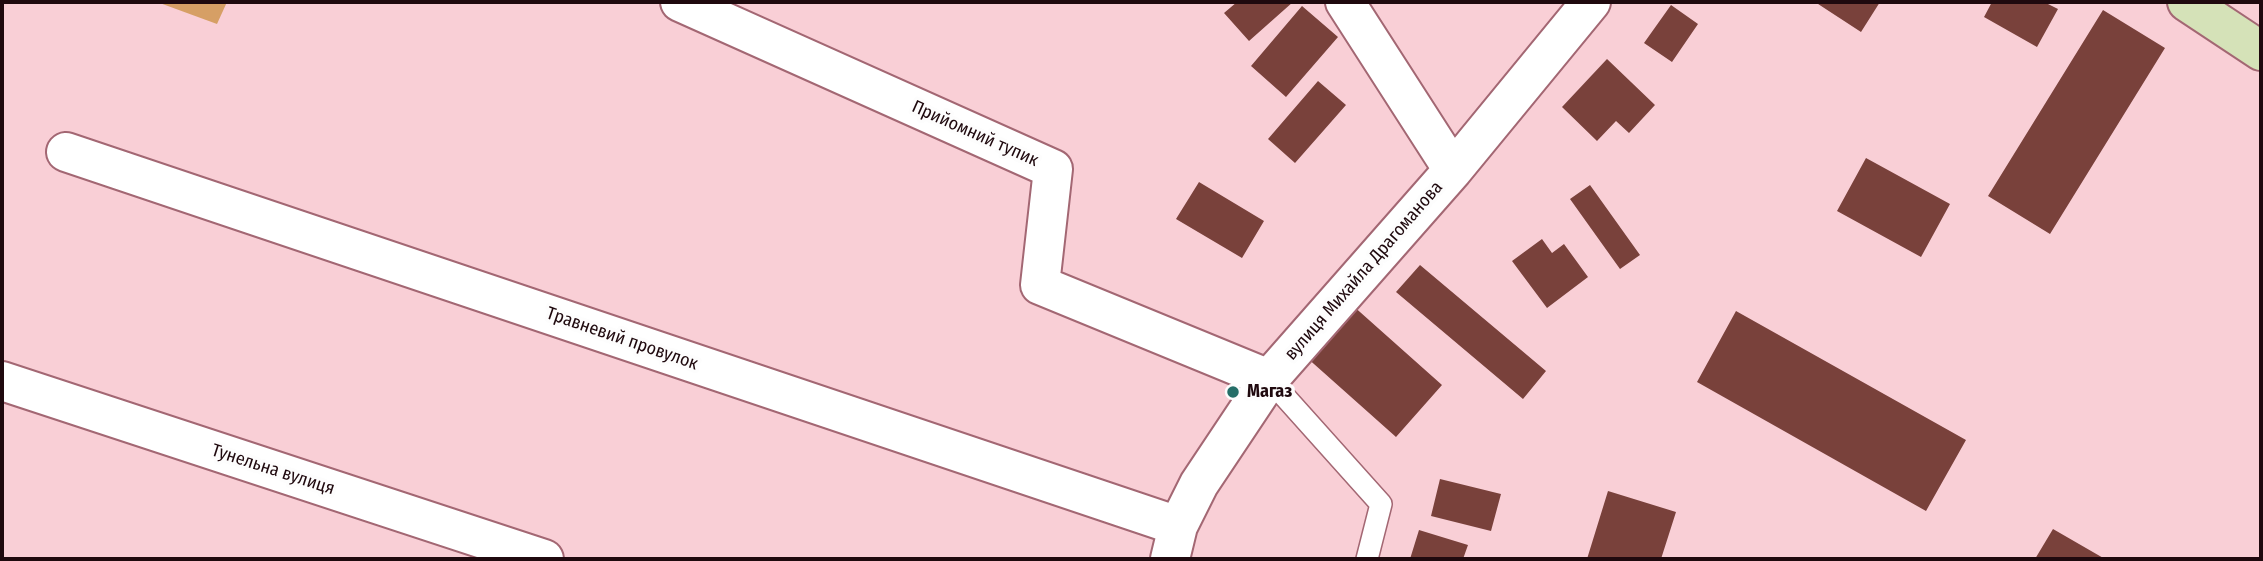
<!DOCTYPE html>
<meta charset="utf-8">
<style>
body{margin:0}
#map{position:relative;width:2263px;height:561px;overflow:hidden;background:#f9cfd6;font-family:"Fira Sans Condensed",sans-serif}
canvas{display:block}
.frame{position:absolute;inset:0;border:4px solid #1f090e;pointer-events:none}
</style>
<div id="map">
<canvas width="2263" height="561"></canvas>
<div class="frame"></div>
</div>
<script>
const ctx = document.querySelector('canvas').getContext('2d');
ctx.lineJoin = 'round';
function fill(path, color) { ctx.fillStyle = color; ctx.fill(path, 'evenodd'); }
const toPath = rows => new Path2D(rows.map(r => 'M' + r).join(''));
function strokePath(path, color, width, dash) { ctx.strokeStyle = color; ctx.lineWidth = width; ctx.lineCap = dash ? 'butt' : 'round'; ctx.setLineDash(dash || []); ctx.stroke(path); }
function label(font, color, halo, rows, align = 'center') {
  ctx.font = font + ' "Fira Sans Condensed",sans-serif'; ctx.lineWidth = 7; ctx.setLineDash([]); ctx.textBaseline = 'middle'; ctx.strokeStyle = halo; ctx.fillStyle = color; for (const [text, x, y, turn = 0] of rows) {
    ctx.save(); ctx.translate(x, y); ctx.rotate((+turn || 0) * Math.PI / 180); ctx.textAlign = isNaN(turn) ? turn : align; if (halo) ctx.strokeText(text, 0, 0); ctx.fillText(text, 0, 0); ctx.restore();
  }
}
fill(toPath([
 [157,2,227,2,217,24]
]), '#d69f65');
fill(toPath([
 [1237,2,1293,2,1249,41,1224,13],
 [1815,2,1880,2,1861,32],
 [1992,2,2044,2,2058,9,2037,47,1984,17],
 [1671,5,1698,24,1672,62,1644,43],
 [1302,6,1338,37,1286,97,1251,66],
 [2103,10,2165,48,2050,234,1988,196],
 [1607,59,1655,105,1629,133,1616,121,1597,141,1562,107],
 [1318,81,1346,105,1295,163,1268,139],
 [1866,158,1950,204,1921,257,1837,211],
 [1199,182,1264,221,1242,258,1176,219],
 [1590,185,1640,255,1620,269,1570,199],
 [1542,239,1552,253,1564,244,1588,277,1547,308,1512,261],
 [1420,265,1546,371,1523,399,1396,292],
 [1351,304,1442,385,1396,437,1305,356],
 [1736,311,1966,440,1926,511,1697,382],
 [1440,479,1501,494,1491,531,1431,516],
 [1608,491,1676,512,1661,559,1587,559],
 [2053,529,2105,559,2035,559],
 [1419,530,1468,545,1463,559,1410,559]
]), '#79413b');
const lane = toPath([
 [1269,379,1381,504,1367,559]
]);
const street = toPath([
 [680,2,1053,169,1040,285,1269,379],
 [1345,2,1453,170],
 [66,152,1178,526],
 [2,381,544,559],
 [1170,559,1178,526,1199,484,1269,379,1453,170,1591,2]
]);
const secondary = toPath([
 [2187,2,2261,51]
]);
strokePath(lane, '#a36773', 24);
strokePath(street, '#a36773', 42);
strokePath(secondary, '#a36773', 42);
strokePath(lane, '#fff', 21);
strokePath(street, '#fff', 38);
strokePath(secondary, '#d5e2b8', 38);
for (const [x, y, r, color] of [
 [1233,392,7,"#256e68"]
]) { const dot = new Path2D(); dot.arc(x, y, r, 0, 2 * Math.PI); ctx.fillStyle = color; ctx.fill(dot); strokePath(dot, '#fdfdfd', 2.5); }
label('18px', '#1f090e', '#fdfdfd', [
 ["Прийомний тупик",975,134,24],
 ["вулиця Михайла Драгоманова",1364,271,-49],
 ["Травневий провулок",622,339,19],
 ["Тунельна вулиця",273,470,18]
]);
label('bold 18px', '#1f090e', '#fdfdfd', [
 ["Магаз",1247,392]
], 'left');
</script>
